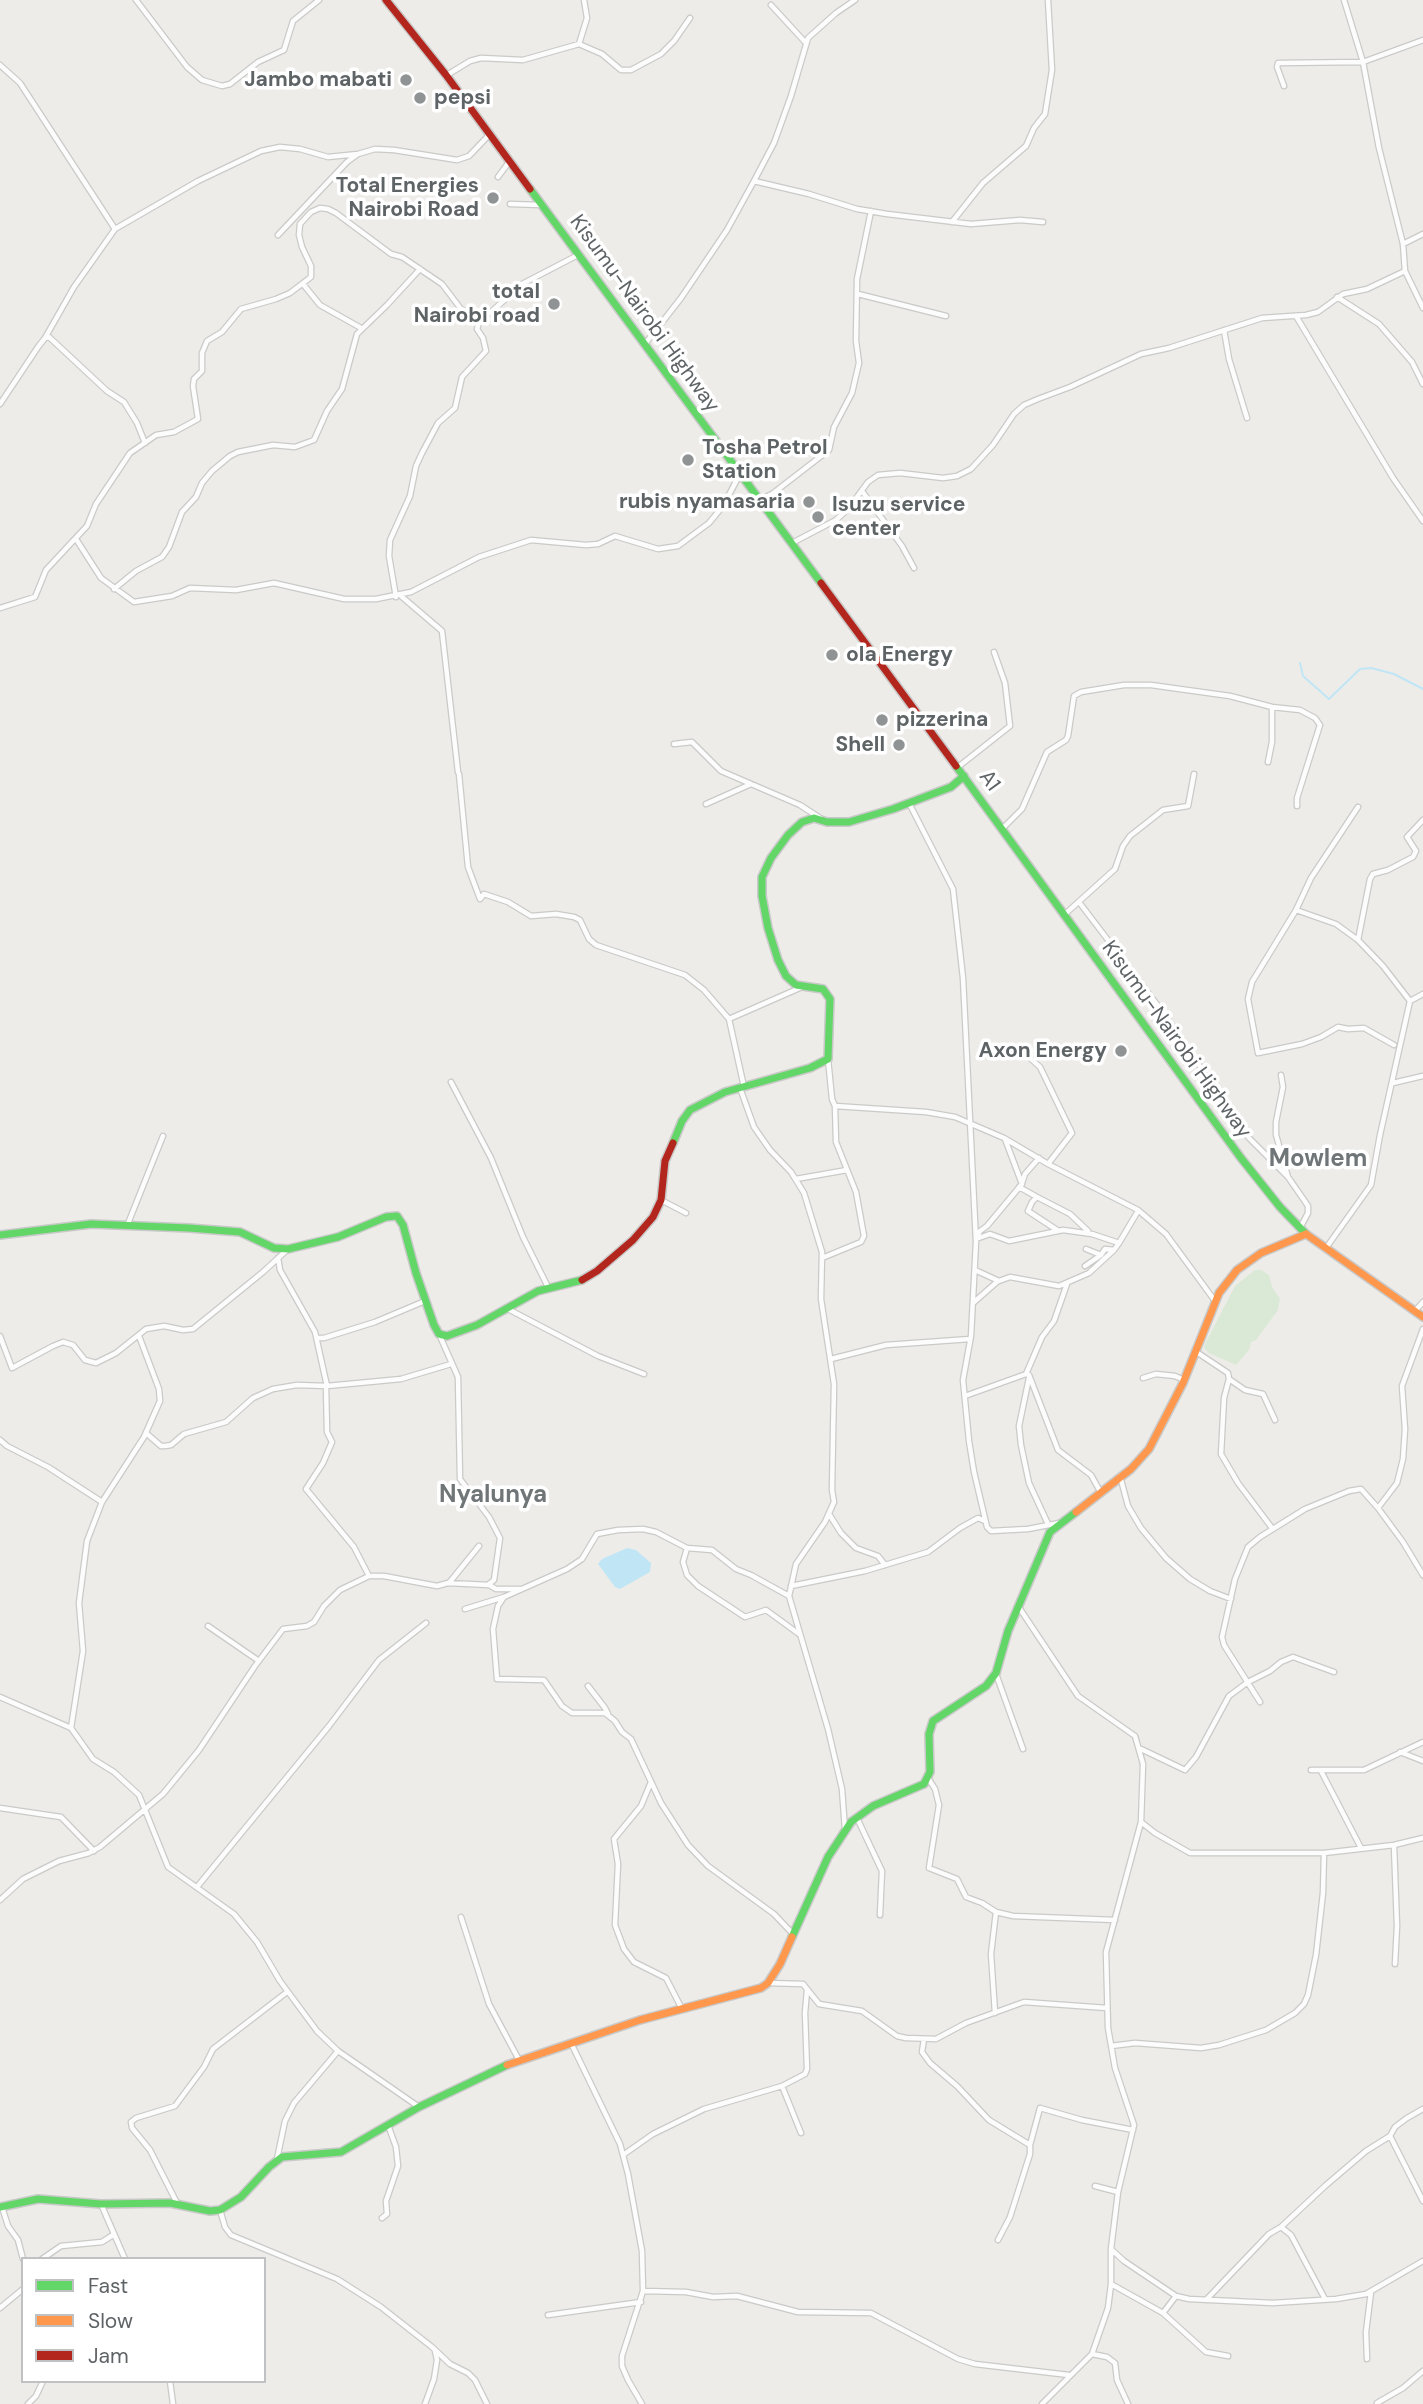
<!DOCTYPE html>
<style>
body{margin:0}
#map{position:relative;width:1423px;height:2404px;overflow:hidden;background:#eeece9;font-family:"DM Sans",sans-serif}
canvas{display:block}
.legend{position:absolute;left:21px;top:2257px;width:245px;height:126px;box-sizing:border-box;background:#fff;border:2px solid #bfc1c2;margin:0;padding:9px 12px;list-style:none;font-size:21px;color:#5e6366}
.legend li{display:flex;align-items:center;gap:14px;height:35px}
.legend b{width:35px;border:2px solid #bfc1c2}
</style>
<div id="map">
<canvas width="1423" height="2404"></canvas>
<ul class="legend">
<li><b style="height:9px;background:#63d668"></b>Fast</li>
<li><b style="height:9px;background:#ff974d"></b>Slow</li>
<li><b style="height:9px;background:#b3261e"></b>Jam</li>
</ul>
</div>
<script>
const ctx = document.querySelector('canvas').getContext('2d');
ctx.lineJoin = 'round';
function fill(path, color) { ctx.fillStyle = color; ctx.fill(path, 'evenodd'); }
const toPath = rows => new Path2D(rows.map(r => 'M' + r).join(''));
function strokePath(path, color, width, dash) { ctx.strokeStyle = color; ctx.lineWidth = width; ctx.lineCap = dash ? 'butt' : 'round'; ctx.setLineDash(dash || []); ctx.stroke(path); }
function label(font, color, halo, rows, align = 'center') {
  ctx.font = font + ' "DM Sans",sans-serif'; ctx.lineWidth = 7; ctx.setLineDash([]); ctx.textBaseline = 'middle'; ctx.strokeStyle = halo; ctx.fillStyle = color; for (const [text, x, y, turn = 0] of rows) {
    ctx.save(); ctx.translate(x, y); ctx.rotate((+turn || 0) * Math.PI / 180); ctx.textAlign = isNaN(turn) ? turn : align; if (halo) ctx.strokeText(text, 0, 0); ctx.fillText(text, 0, 0); ctx.restore();
  }
}
fill(toPath([
 [1255,1270,1261,1270,1269,1275,1272,1287,1280,1299,1279,1304,1278,1310,1256,1340,1251,1342,1249,1350,1236,1365,1209,1353,1204,1348,1205,1344,1235,1286]
]), '#dae8d6');
fill(toPath([
 [627,1548,636,1550,651,1563,650,1572,620,1589,615,1587,598,1564,602,1559]
]), '#c0e6f5');
strokePath(toPath([
 [1300,663,1303,676,1329,699,1360,669,1371,668,1394,674,1423,689]
]), '#c0e6f5', 2);
const street = toPath([
 [136,0,187,67,202,80,222,86,230,84,258,62,284,50,293,21,319,0],
 [1344,0,1363,62,1379,148,1403,244,1405,271,1423,308],
 [771,5,805,42],
 [579,44,587,18,584,0],
 [0,65,20,83,115,229],
 [447,75,470,61,481,58,523,60,579,44,602,54,621,70,631,70,661,54,674,41,690,18],
 [1284,86,1277,67,1278,63,1363,62,1423,40],
 [498,177,509,162],
 [754,181,809,194,857,209,887,214,971,224,1020,220,1043,222],
 [510,204,541,205],
 [952,222,983,183,1026,146,1034,128,1045,114,1052,70,1048,0],
 [278,235,347,162,358,154,375,149,394,150,457,160,469,156,489,135],
 [1403,244,1423,234],
 [303,284,320,305,361,328],
 [858,294,946,316],
 [1337,297,1379,324,1412,362,1423,384],
 [1296,316,1393,478,1423,521],
 [1224,330,1229,359,1247,418],
 [45,338,74,287,115,229,198,181,261,151,280,147,300,149,328,157,358,154],
 [645,344,681,298,727,230,754,181,774,143,791,96,808,38,836,13,855,0],
 [0,404,38,347,45,338,49,337,107,391,124,402,137,423,145,443],
 [862,491,902,546,914,568],
 [760,500,772,494,829,450,834,427,852,393,859,363,856,341,857,279,871,211],
 [76,539,101,578,134,602,172,596,190,588,236,590,274,583,344,599,376,599,411,592,479,557,531,540,586,545,598,544,615,536,658,549,678,546,709,523,723,506,740,474],
 [792,543,836,520,848,509,868,482,878,475,900,473,943,478,957,476,971,469,993,445,1014,414,1024,405,1038,399,1070,387,1141,354,1169,348,1262,318,1306,315,1318,312,1343,294,1367,289,1405,271],
 [114,589,136,571,162,557,169,547,182,512,196,497,202,483,212,471,230,456,238,452,273,445,295,447,314,440,327,411,342,389,357,334,387,305,420,269],
 [401,596,442,631,458,772],
 [396,597,389,556,390,540,410,496,416,466,422,453,438,423,455,408,462,377,486,351,483,338,477,329,481,317],
 [0,608,35,597,46,570,87,526,96,504,130,453,156,435,174,432,198,419,193,386,194,379,202,371,202,353,207,341,222,332,241,309,276,299,290,293,311,277,311,266,302,247,299,235,300,224,311,212,320,208,328,209,336,213,391,254,402,257,442,284,461,309,471,315,481,317,490,313,522,284,578,255],
 [674,744,692,742,721,771,800,805,820,818],
 [1268,762,1272,742,1272,707],
 [958,767,1010,726,1005,683,994,652],
 [459,774,468,867,480,899,484,894,508,902,531,916,556,914,574,917,580,920,589,939,596,945,685,975,704,990,729,1019,744,1087],
 [909,803,953,889,963,978,976,1242,971,1336,963,1380,969,1441,974,1472,987,1527,991,1531,1028,1529,1059,1523],
 [706,804,751,784],
 [1358,807,1311,878,1296,910,1252,982,1248,999,1258,1053,1302,1044,1321,1037,1338,1027,1348,1029,1364,1028,1394,1045],
 [1003,828,1022,809,1047,752,1066,740,1068,736,1074,696,1081,692,1124,685,1151,685,1230,696,1272,707,1300,710,1315,718,1320,725,1297,798,1297,806],
 [1079,902,1162,1011,1249,1138,1288,1177,1304,1200,1308,1206,1308,1213,1300,1228],
 [1296,910,1336,924,1358,940,1383,966,1410,1001,1380,1135,1371,1185,1326,1248],
 [1064,915,1115,869,1123,846,1130,836,1163,810,1188,806,1194,774],
 [1358,940,1370,879,1373,874,1388,870,1413,857,1416,851,1407,837,1423,820],
 [1410,1001,1423,994],
 [729,1019,802,987],
 [1030,1058,1040,1067,1072,1133,1048,1164],
 [828,1059,832,1099,835,1106,926,1112,955,1117,1004,1138,1048,1164,1138,1210,1166,1234,1215,1301],
 [1281,1075,1283,1087,1276,1122,1276,1135,1288,1177],
 [451,1082,491,1158,523,1237,549,1289],
 [1393,1083,1423,1076],
 [740,1088,754,1127,770,1150,791,1172,804,1193,822,1252,821,1299,834,1384,832,1490,834,1502,825,1522,796,1564,789,1596,828,1729,842,1789,845,1830],
 [1005,1139,1022,1184,987,1226,980,1231,976,1239,990,1234,1009,1241,1063,1230,1092,1234,1119,1243,1114,1250,1105,1249,1101,1255,1086,1249],
 [796,1179,847,1170],
 [1022,1183,1025,1174,1039,1158],
 [1019,1187,1037,1197],
 [661,1200,686,1213],
 [127,1226,163,1136],
 [1057,1230,1028,1211,1032,1202,1037,1197,1070,1214,1088,1231],
 [1119,1243,1138,1211],
 [278,1258,280,1270,315,1332,327,1386],
 [822,1258,861,1242,864,1236,856,1192,836,1142,835,1106],
 [1085,1266,1101,1255],
 [975,1270,999,1281,1010,1277,1059,1286,1089,1273,1114,1250],
 [973,1303,998,1281],
 [508,1309,598,1356,644,1374],
 [1415,1311,1423,1302],
 [1423,1329,1402,1386,1405,1429,1403,1459,1397,1483,1378,1508,1403,1542,1423,1575],
 [439,1334,458,1377,460,1479,489,1517,500,1538,494,1580,489,1584],
 [0,1336,12,1368,53,1346,63,1342,73,1345,85,1360,96,1363,116,1353,146,1329,164,1326,183,1330,193,1329,263,1272,287,1250],
 [317,1338,324,1338,375,1322,425,1301],
 [1195,1351,1228,1373,1229,1379,1224,1398,1221,1454,1238,1483,1272,1528],
 [831,1359,886,1345,970,1339],
 [1026,1374,1042,1337,1054,1321,1067,1284],
 [1029,1378,1019,1426,1021,1445,1029,1483,1048,1524],
 [1143,1378,1156,1374,1175,1376,1184,1380],
 [1229,1379,1245,1390,1263,1394,1275,1420],
 [326,1386,327,1432,332,1442,323,1463,306,1489,354,1547,369,1576],
 [965,1396,1026,1374,1029,1375,1058,1450,1091,1475,1101,1493],
 [146,1433,161,1446,165,1446,171,1445,184,1434,226,1422,253,1398,273,1389,297,1385,327,1386,401,1379,451,1364],
 [0,1440,7,1446,48,1467,102,1502],
 [1120,1476,1128,1506,1141,1528,1166,1558,1190,1579,1210,1591,1231,1599],
 [829,1514,841,1533,856,1548,878,1556,885,1565],
 [687,1548,683,1562,687,1575,698,1586,745,1617,766,1610,799,1634],
 [449,1583,479,1546],
 [791,1586,865,1571,928,1552,960,1528,978,1518,985,1521],
 [504,1597,498,1606,493,1629,497,1679,544,1680,562,1706,572,1713,605,1713,615,1721,622,1732,631,1739,661,1803,688,1845,708,1866,774,1914,793,1934],
 [1018,1606,1078,1696,1135,1736,1143,1764,1141,1822,1106,1952,1108,2028,1115,2068,1134,2125,1118,2192,1111,2249,1111,2284,1108,2308,1092,2354,1042,2404],
 [465,1609,504,1597,567,1569,582,1559,597,1534,618,1530,643,1529,656,1532,687,1548,712,1550,736,1569,751,1575,789,1596],
 [208,1626,259,1661],
 [996,1674,1023,1749],
 [588,1686,605,1708,608,1714],
 [0,1697,71,1728,93,1759,114,1772,139,1795,168,1867,234,1914,257,1942,280,1981,317,2031,338,2051,419,2107],
 [1260,1702,1224,1645,1222,1637,1235,1579,1248,1547,1260,1537,1305,1509,1349,1491,1361,1489,1378,1508],
 [71,1728,83,1651,79,1603,87,1541,102,1502,144,1437,160,1401,159,1389,139,1336],
 [1141,1749,1185,1770,1196,1757,1229,1696,1248,1682,1270,1671,1281,1662,1293,1657,1334,1672],
 [1400,1752,1423,1761],
 [1311,1770,1364,1770,1423,1742],
 [1321,1771,1361,1848],
 [928,1778,935,1789,939,1805,929,1868,957,1879,966,1897,982,1903,996,1912,991,1954,995,2013],
 [651,1782,641,1806,614,1839,618,1864,615,1925,624,1949,634,1962,666,1978,682,2009],
 [0,1808,61,1817,94,1851],
 [857,1818,882,1871,880,1915],
 [1141,1822,1155,1833,1190,1853,1324,1853],
 [1394,1845,1397,1926,1395,1964],
 [197,1887,329,1726,379,1660,426,1623],
 [0,1900,23,1879,59,1861,89,1853,100,1847,163,1794,199,1750,255,1666,283,1629,307,1626,314,1622,324,1606,340,1590,369,1576,384,1576,437,1586,448,1583,489,1585,496,1589,522,1589],
 [996,1912,1013,1916,1115,1920],
 [461,1917,489,2004,519,2060],
 [768,1983,803,1984,819,2004,862,2011,897,2036,906,2038,936,2039,966,2023,1024,2002,1107,2008],
 [924,2039,922,2052,930,2063,957,2086,989,2120,1030,2145],
 [572,2045,620,2144,628,2174,642,2251,643,2291,622,2356,622,2366,628,2380,642,2404],
 [1111,2046,1135,2043,1201,2048,1219,2045,1266,2030,1295,2013,1304,2004,1308,1995,1316,1955,1323,1893,1324,1853,1394,1845,1423,1838],
 [782,2086,801,2133],
 [1390,2136,1423,2201],
 [623,2155,653,2134,704,2109,782,2086,805,2074,807,2069,805,2013,807,1990],
 [277,2159,285,2121,294,2103,338,2051],
 [1095,2186,1118,2192],
 [177,2203,150,2150,132,2128,131,2122,136,2118,175,2106,204,2067,213,2049,287,1992],
 [101,2204,125,2259],
 [2,2207,8,2226,18,2240,23,2259],
 [220,2210,225,2227,231,2235,337,2279,381,2307,432,2347,450,2364,468,2373,475,2380,487,2404],
 [382,2218,387,2214,386,2201,398,2166,396,2147,388,2125],
 [1281,2227,1291,2235,1325,2299],
 [998,2240,1010,2217,1030,2154,1030,2145,1040,2108,1082,2120,1133,2130],
 [1112,2250,1124,2261,1176,2296,1189,2299,1273,2303,1336,2299,1366,2294,1423,2261],
 [42,2259,61,2246,102,2242,113,2235],
 [1111,2284,1163,2313,1206,2352,1228,2356],
 [643,2291,686,2292,713,2297,737,2296,798,2312,871,2313,958,2359,975,2364,1069,2375],
 [1206,2300,1269,2234,1281,2227,1325,2186,1366,2151,1390,2136,1395,2127,1407,2118,1423,2109],
 [0,2308,23,2289],
 [1163,2313,1176,2296],
 [548,2315,641,2302],
 [1092,2354,1107,2357,1115,2363,1117,2380,1128,2404],
 [1367,2359,1366,2332,1371,2292],
 [170,2381,173,2404],
 [1377,2403,1403,2388,1423,2371],
 [28,2404,36,2396,43,2381],
 [425,2404,434,2379,437,2360,435,2351]
]);
const fast = toPath([
 [530,189,821,583],
 [956,766,1241,1158,1280,1207,1306,1234],
 [673,1143,682,1121,690,1110,725,1092,810,1068,828,1059,830,999,823,989,796,985,786,976,778,960,768,928,762,896,762,877,771,858,788,835,802,822,814,818,827,822,849,822,893,809,951,787,964,776],
 [0,1235,91,1224,189,1228,240,1232,274,1248,288,1249,338,1237,386,1217,397,1216,403,1225,416,1273,434,1325,439,1334,447,1336,477,1325,538,1291,582,1280],
 [792,1937,828,1857,851,1822,873,1806,924,1784,930,1772,929,1734,933,1721,986,1686,996,1673,1008,1631,1050,1532,1076,1512],
 [0,2207,38,2199,101,2204,170,2203,210,2211,220,2210,241,2197,269,2167,282,2157,341,2152,419,2107,507,2065]
]);
const slow = toPath([
 [1306,1234,1423,1317],
 [1076,1512,1131,1469,1149,1449,1183,1383,1219,1293,1237,1270,1261,1253,1306,1234],
 [507,2065,640,2020,761,1988,768,1983,780,1964,792,1937]
]);
const jam = toPath([
 [386,0,446,75,530,189],
 [821,583,956,766],
 [582,1280,597,1271,633,1240,653,1217,661,1200,665,1161,673,1143]
]);
strokePath(street, '#cacac9', 7);
strokePath(fast, '#c8c9c8', 10);
strokePath(slow, '#c8c9c8', 10);
strokePath(jam, '#c8c9c8', 10);
strokePath(street, '#fcfcfc', 4.5);
strokePath(fast, '#63d668', 7);
strokePath(slow, '#ff974d', 7);
strokePath(jam, '#b3261e', 7);
for (const [x, y, r, color] of [
 [406,80,7,"#909394"],
 [420,98,7,"#909394"],
 [493,198,7,"#909394"],
 [554,304,7,"#909394"],
 [688,460,7,"#909394"],
 [809,502,7,"#909394"],
 [818,517,7,"#909394"],
 [832,655,7,"#909394"],
 [882,720,7,"#909394"],
 [899,745,7,"#909394"],
 [1121,1051,7,"#909394"]
]) { const dot = new Path2D(); dot.arc(x, y, r, 0, 2 * Math.PI); ctx.fillStyle = color; ctx.fill(dot); strokePath(dot, '#fff', 2.5); }
label('bold 21px', '#5e6366', '#fff', [
 ["Jambo mabati",392,80],
 ["pepsi",434,98,"left"],
 ["Total Energies",479,186],
 ["Nairobi Road",479,210],
 ["total",540,292],
 ["Nairobi road",540,316],
 ["Tosha Petrol",702,448,"left"],
 ["Station",702,472,"left"],
 ["rubis nyamasaria",795,502],
 ["Isuzu service",832,505,"left"],
 ["center",832,529,"left"],
 ["ola Energy",846,655,"left"],
 ["pizzerina",896,720,"left"],
 ["Shell",885,745],
 ["Axon Energy",1107,1051]
], 'right');
label('21px', '#5e6366', '#fff', [
 ["Kisumu-Nairobi Highway",644,314,54],
 ["A1",989,781,54],
 ["Kisumu-Nairobi Highway",1176,1040,54]
]);
label('bold 24px', '#707578', '#fff', [
 ["Mowlem",1318,1160],
 ["Nyalunya",493,1496]
]);
</script>
